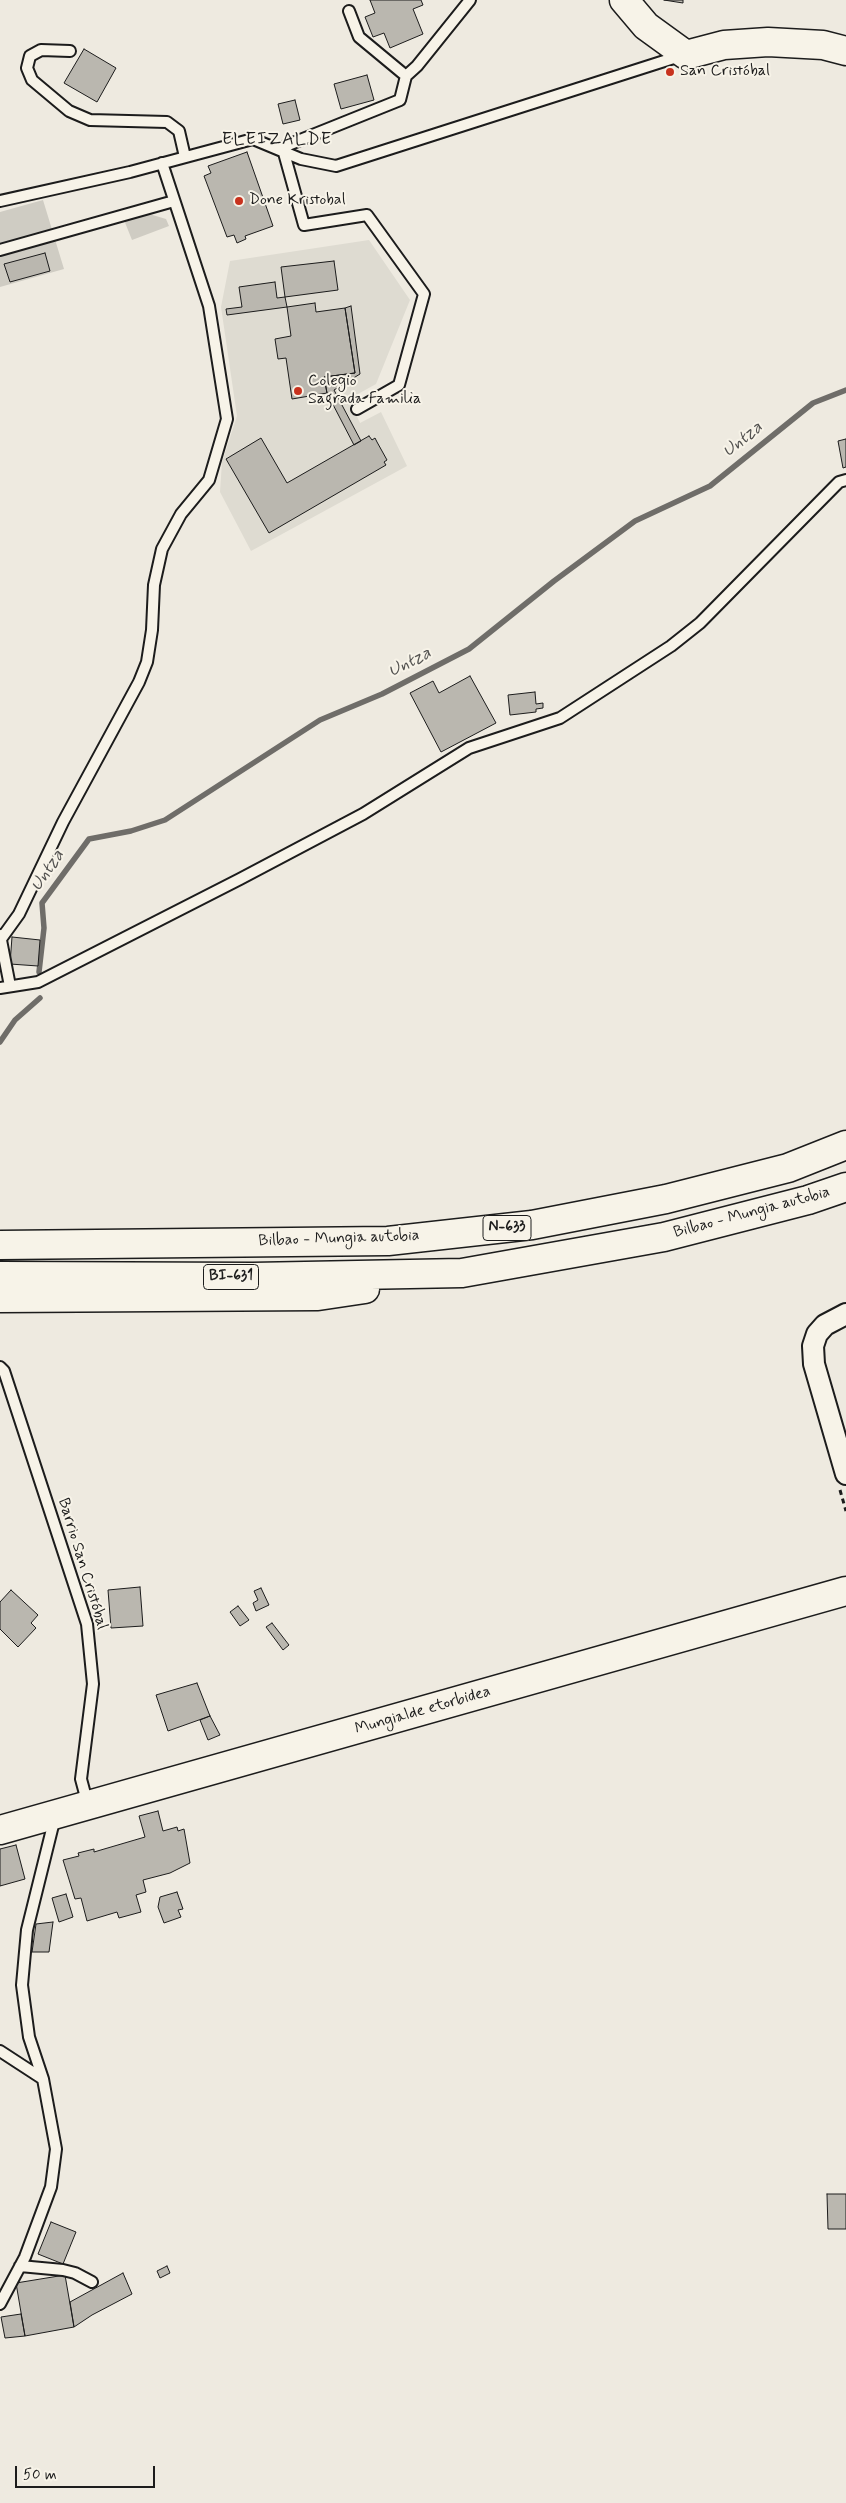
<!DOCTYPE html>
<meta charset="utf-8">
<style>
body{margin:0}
#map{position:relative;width:846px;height:2503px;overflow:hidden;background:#eeeae0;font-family:Mynerve,sans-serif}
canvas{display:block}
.scale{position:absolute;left:15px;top:2466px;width:140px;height:22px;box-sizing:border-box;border:2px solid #1c1c1c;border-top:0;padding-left:6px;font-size:15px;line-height:18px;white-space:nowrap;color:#1c1c1c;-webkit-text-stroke:4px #f7f3e8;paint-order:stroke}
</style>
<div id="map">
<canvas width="846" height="2503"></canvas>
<div class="scale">50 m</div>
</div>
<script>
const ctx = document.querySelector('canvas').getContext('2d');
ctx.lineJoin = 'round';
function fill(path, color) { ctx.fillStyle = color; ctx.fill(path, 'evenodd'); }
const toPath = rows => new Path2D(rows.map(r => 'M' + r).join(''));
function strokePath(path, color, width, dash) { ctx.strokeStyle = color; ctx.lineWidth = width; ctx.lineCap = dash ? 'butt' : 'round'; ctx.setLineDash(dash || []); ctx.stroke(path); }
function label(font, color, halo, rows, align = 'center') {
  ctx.font = font + ' Mynerve,sans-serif'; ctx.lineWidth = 4; ctx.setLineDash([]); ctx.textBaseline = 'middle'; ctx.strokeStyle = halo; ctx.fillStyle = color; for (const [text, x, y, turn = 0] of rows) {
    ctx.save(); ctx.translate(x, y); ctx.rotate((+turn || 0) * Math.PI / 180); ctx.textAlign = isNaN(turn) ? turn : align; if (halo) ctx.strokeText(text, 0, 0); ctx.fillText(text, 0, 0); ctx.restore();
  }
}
fill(toPath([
 [369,240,410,300,376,384,349,399,360,423,381,412,407,466,251,551,220,492,222,462,237,416,221,307,230,261]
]), '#dedbd1');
fill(toPath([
 [43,200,64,269,0,287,0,212],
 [146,213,166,219,169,226,132,240,124,220]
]), '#cfccc3');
strokePath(toPath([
 [39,972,44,928,42,903,89,839,131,831,165,820,320,720,382,694,469,649,554,581,635,521,710,486,813,403,846,390],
 [0,1042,15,1020,40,998]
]), '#6f6d69', 5.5);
const building = toPath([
 [370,0,421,0,423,5,413,9,423,34,390,48,384,33,373,37,365,17,375,13,370,0],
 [664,0,683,0,683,3,664,0],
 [84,49,116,68,97,102,64,83,84,49],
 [367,75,374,100,341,109,334,84,367,75],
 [295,100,300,120,283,124,278,104,295,100],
 [247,152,273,226,245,236,246,239,237,243,234,235,227,237,204,176,211,173,208,166,247,152],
 [45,253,50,271,10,282,4,264,45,253],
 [334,261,338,290,285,297,281,267,334,261],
 [275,282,277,298,285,297,287,307,227,315,226,309,242,307,239,287,275,282],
 [315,303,316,312,345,308,355,373,324,377,327,393,292,399,286,358,278,359,275,339,291,336,287,307,315,303],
 [351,306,360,374,334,390,361,441,354,445,327,393,324,377,355,373,345,308,351,306],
 [369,436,372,440,375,438,377,442,387,460,384,462,386,465,269,533,226,459,261,438,287,483,369,436],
 [846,439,846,467,843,468,838,441,846,439],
 [470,676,496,723,441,752,410,693,433,681,439,693,470,676],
 [535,692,536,704,543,703,543,708,536,709,536,712,510,715,508,695,535,692],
 [12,937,40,940,38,966,10,964,12,937],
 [140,1587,143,1626,111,1628,108,1590,140,1587],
 [261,1588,269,1605,256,1611,253,1603,258,1600,254,1591,261,1588],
 [11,1590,38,1615,31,1623,36,1628,18,1647,0,1629,0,1602,11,1590],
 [238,1606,249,1620,240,1626,230,1612,238,1606],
 [272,1623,289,1645,283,1650,266,1627,272,1623],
 [197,1683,210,1716,168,1731,156,1695,197,1683],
 [210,1716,220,1735,208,1740,200,1720,210,1716],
 [158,1811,163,1831,177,1827,178,1831,184,1829,190,1863,170,1873,143,1880,146,1892,136,1895,141,1912,119,1918,117,1912,87,1921,81,1898,75,1899,63,1860,79,1856,78,1853,94,1849,94,1852,145,1837,139,1816,158,1811],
 [16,1845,25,1879,0,1886,0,1849,16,1845],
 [177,1892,183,1909,178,1910,181,1917,164,1923,158,1907,160,1897,177,1892],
 [66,1894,73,1917,59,1922,52,1898,66,1894],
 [53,1922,49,1952,32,1952,36,1924,53,1922],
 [827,2194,846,2194,846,2229,828,2229,827,2194],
 [51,2222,76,2232,63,2264,38,2254,51,2222],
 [167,2266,170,2273,160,2278,157,2271,167,2266],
 [123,2273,132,2294,92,2315,74,2327,70,2302,123,2273],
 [65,2275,74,2327,25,2336,16,2283,65,2275],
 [21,2314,25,2336,5,2338,1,2317,21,2314]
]);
fill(building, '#bab7af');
strokePath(building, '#1c1c1c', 1);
const lane = toPath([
 [349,11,359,37,406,76],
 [70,51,41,50,30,56,27,68,32,80,69,111,90,120,167,122,179,131,185,157],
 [278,149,400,100,406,76,417,66,470,0],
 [284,153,304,225,367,215,424,294,399,385,357,409],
 [0,201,130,172,253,139,301,159,336,166,680,56],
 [0,250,174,201],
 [0,935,10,986],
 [1,939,19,914,63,822,139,682,147,662,152,630,154,585,162,549,181,514,209,480,227,419,209,306,162,163],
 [0,988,38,982,240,879,363,814,469,748,560,718,671,646,700,623,839,482,846,480],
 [0,1367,4,1371,87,1624,93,1684,81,1779,88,1805],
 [0,2051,43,2079],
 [20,2266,63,2270,75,2273,92,2282],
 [0,2304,25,2257,51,2187,56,2149,43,2079,29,2037,22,1985,27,1930,55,1817]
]);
const street = toPath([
 [846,1314,825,1325,817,1334,813,1346,814,1364,846,1474]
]);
const secondary = toPath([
 [624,0,646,26,686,55,724,45,768,42,823,45,846,51],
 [0,1830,846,1591]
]);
const highway = toPath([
 [0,1245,388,1241,532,1225,666,1199,788,1168,846,1145],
 [0,1276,253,1277,462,1273,664,1237,808,1200,846,1187],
 [0,1298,318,1296,365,1289]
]);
strokePath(lane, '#1c1c1c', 14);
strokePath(street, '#1c1c1c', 24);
strokePath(secondary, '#1c1c1c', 31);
strokePath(highway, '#1c1c1c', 31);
strokePath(toPath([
 [840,1490,846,1511]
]), '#1c1c1c', 3, [5, 4]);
strokePath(lane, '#f7f3e8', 10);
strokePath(street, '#f7f3e8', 20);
strokePath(secondary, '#f7f3e8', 28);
strokePath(highway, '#f7f3e8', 28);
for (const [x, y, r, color] of [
 [670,72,5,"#c8321e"],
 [239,201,5,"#c8321e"],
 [298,391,5,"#c8321e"]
]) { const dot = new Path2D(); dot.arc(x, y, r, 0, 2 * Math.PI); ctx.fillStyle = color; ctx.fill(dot); strokePath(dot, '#f7f3e8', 2); }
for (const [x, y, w] of [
 [507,1228,48],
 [231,1277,55]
]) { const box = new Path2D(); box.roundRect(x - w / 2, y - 12.5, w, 25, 4); ctx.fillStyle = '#f7f3e8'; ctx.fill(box); strokePath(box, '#1c1c1c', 1); }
label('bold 15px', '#1c1c1c', null, [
 ["N-633",507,1228],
 ["BI-631",231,1277]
]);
label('16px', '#1c1c1c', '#f7f3e8', [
 ["San Cristóbal",680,72],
 ["Done Kristobal",249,201],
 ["Colegio",308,382],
 ["Sagrada Familia",308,400]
], 'left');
label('16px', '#1c1c1c', '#f7f3e8', [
 ["Bilbao - Mungia autobia",752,1213,-15],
 ["Bilbao - Mungia autobia",339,1239,-2],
 ["Barrio San Cristóbal",82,1564,73],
 ["Mungialde etorbidea",423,1711,-16]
]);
ctx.letterSpacing = '1px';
label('18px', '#1c1c1c', '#f7f3e8', [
 ["ELEIZALDE",277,140]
]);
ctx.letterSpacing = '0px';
label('italic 18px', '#535250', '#f7f3e8', [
 ["Untza",743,440,-39],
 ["Untza",410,663,-27],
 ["Untza",48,871,-56]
]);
</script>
